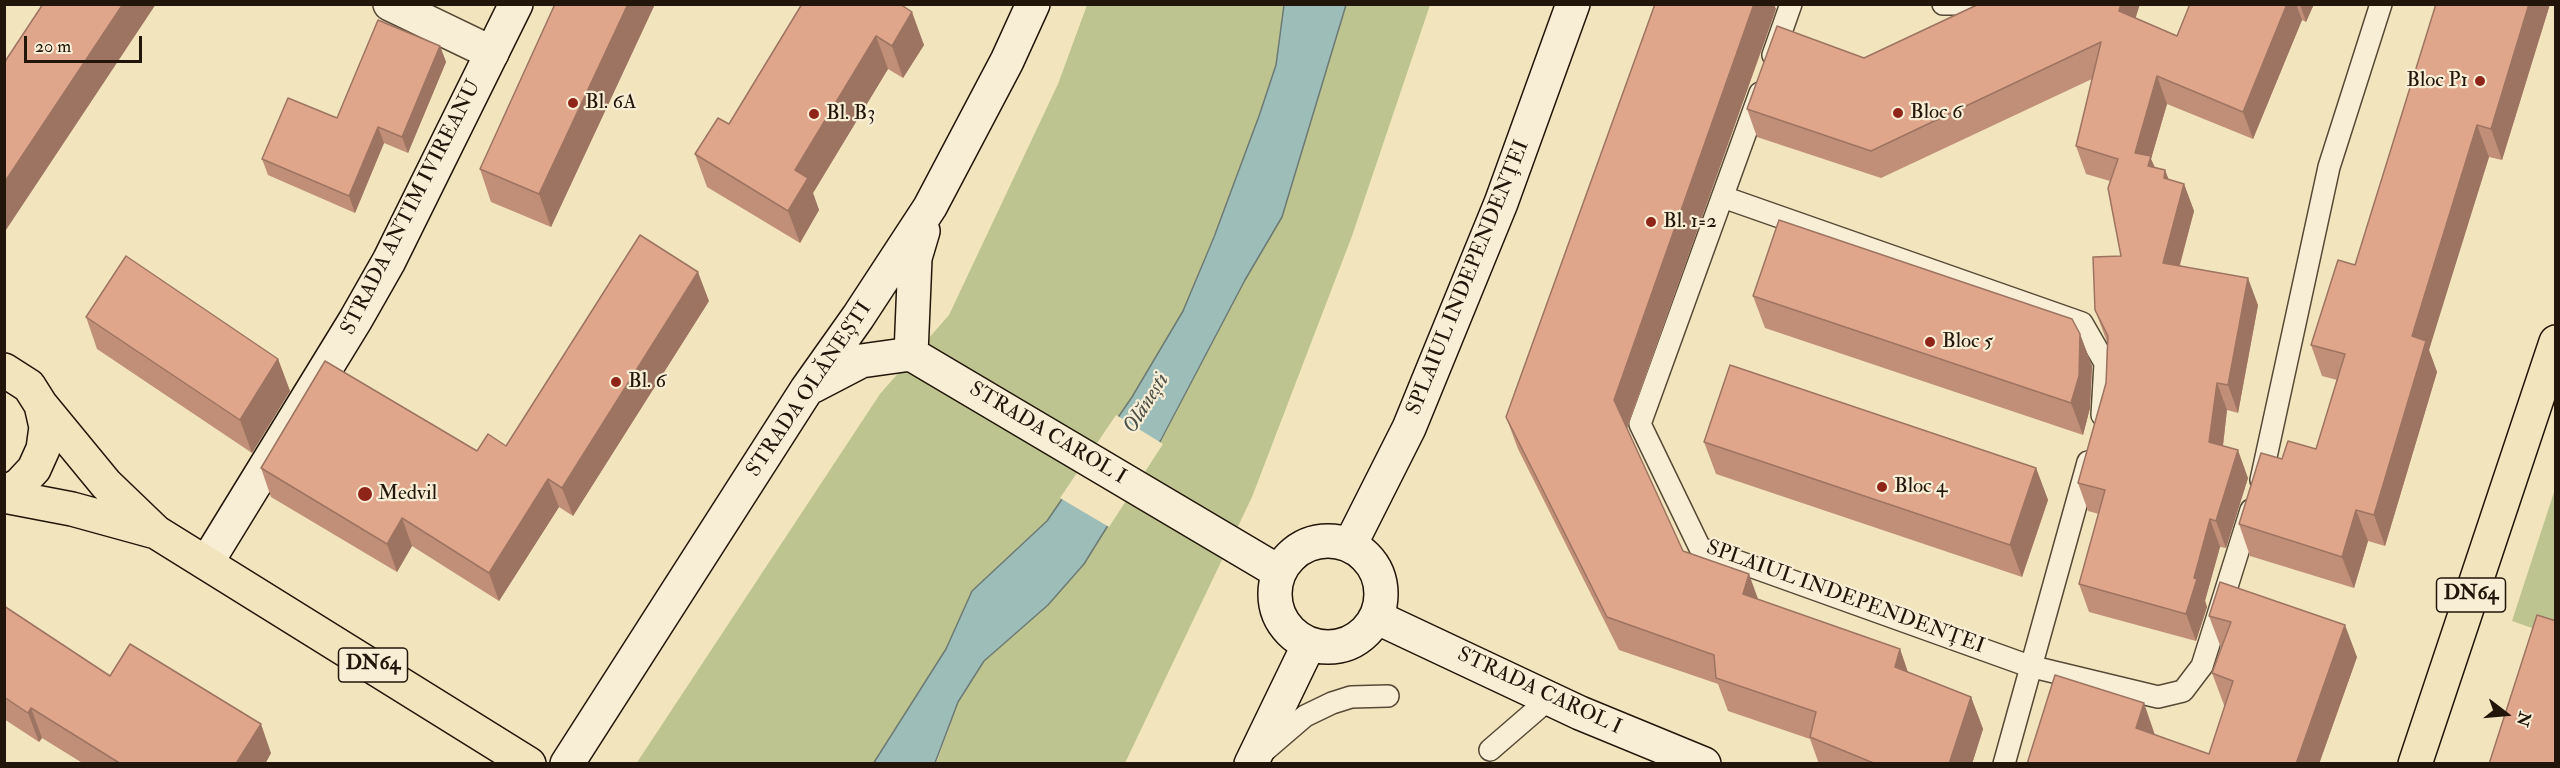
<!DOCTYPE html>
<meta charset="utf-8">
<style>
body{margin:0}
#map{position:relative;width:2560px;height:768px;overflow:hidden;background:#f2e5be;font-family:"IM FELL Double Pica",serif}
canvas{display:block}
.frame{position:absolute;inset:0;border:6px solid #221509;pointer-events:none}
.north{position:absolute;left:2476px;top:684px;width:60px;height:60px;-webkit-text-stroke:4px #f7eed5;paint-order:stroke;rotate:106deg;font-size:16px;font-weight:700;line-height:24px;text-align:center;color:#221509}
.north::after{content:'';display:block;margin:auto;width:21px;height:27px;background:#221509;clip-path:polygon(50% 0,100% 100%,50% 72%,0 100%)}
.scale{position:absolute;left:24px;top:36px;width:118px;height:27px;box-sizing:border-box;border:3px solid #221509;border-top:0;padding-left:8px;font-size:18px;line-height:21px;white-space:nowrap;color:#221509;-webkit-text-stroke:4px #f7eed5;paint-order:stroke}
</style>
<div id="map">
<canvas width="2560" height="768"></canvas>
<div class="frame"></div>
<div class="north">N</div>
<div class="scale">20 m</div>
</div>
<script>
const ctx = document.querySelector('canvas').getContext('2d');
ctx.lineJoin = 'round';
function fill(path, color) { ctx.fillStyle = color; ctx.fill(path, 'evenodd'); }
const toPath = rows => new Path2D(rows.map(r => 'M' + r).join(''));
function strokePath(path, color, width, dash) { ctx.strokeStyle = color; ctx.lineWidth = width; ctx.lineCap = dash ? 'butt' : 'round'; ctx.setLineDash(dash || []); ctx.stroke(path); }
function label(font, color, halo, rows, align = 'center') {
  ctx.font = font + ' "IM FELL Double Pica",serif'; ctx.lineWidth = 4.5; ctx.setLineDash([]); ctx.textBaseline = 'middle'; ctx.strokeStyle = halo; ctx.fillStyle = color; for (const [text, x, y, turn = 0] of rows) {
    ctx.save(); ctx.translate(x, y); ctx.rotate((+turn || 0) * Math.PI / 180); ctx.textAlign = isNaN(turn) ? turn : align; if (halo) ctx.strokeText(text, 0, 0); ctx.fillText(text, 0, 0); ctx.restore();
  }
}
fill(toPath([
 [1087,5,1284,5,1276,65,1238,176,1183,311,1132,397,1047,522,972,591,946,649,873,763,636,764,880,394,949,315,1058,84],
 [1346,5,1430,5,1352,236,1252,497,1125,763,936,764,958,702,984,661,1048,605,1084,564,1162,440,1245,280,1282,217],
 [2555,489,2555,636,2512,621]
]), '#bdc490');
const water = toPath([
 [1284,5,1346,5,1282,217,1245,280,1161,440,1084,564,1048,605,984,661,958,702,935,763,873,764,946,649,972,591,1047,521,1132,397,1183,311,1214,237,1259,116,1276,65,1284,5]
]);
fill(water, '#9dbdb9');
strokePath(water, '#6c7a73', 1.5);
fill(toPath([
 [1116,415,1163,444,1109,527,1060,498]
]), '#f2e5be');
const lane = toPath([
 [1943,4,1967,4],
 [1773,55,1791,4],
 [1760,93,1640,424,1700,548,2029,666,2158,697,2183,691,2202,666,2251,510],
 [1723,197,2082,323,2105,363,2102,415],
 [2261,480,2329,167,2381,4],
 [1490,750,1549,699],
 [1262,753,1305,716,1332,703,1351,697,1388,696],
 [2004,764,2088,462]
]);
const street = toPath([
 [390,4,492,53]
]);
const secondary = toPath([
 [911,354,915,258,923,231],
 [813,386,861,361,911,354,1279,572],
 '1275 594a53 53 0 1 1 106 0a53 53 0 1 1-106 0Z',
 [1350,545,1409,428,1501,203,1573,4],
 [207,562,356,319,389,261,516,4],
 [1376,617,1580,713,1704,764],
 [567,764,807,389,858,317,930,207,1007,61,1033,4],
 [1251,764,1309,644]
]);
const primary = toPath([
 [4,370,29,386,41,405,46,427,43,449,34,469,19,485,4,493],
 [41,405,106,484,156,532,529,764],
 [4,496,72,509,152,531],
 [2415,764,2556,342]
]);
strokePath(lane, '#564936', 24);
strokePath(street, '#564936', 36);
strokePath(secondary, '#221509', 36);
strokePath(primary, '#221509', 36);
strokePath(lane, '#f7eed5', 21);
strokePath(street, '#f7eed5', 33);
strokePath(secondary, '#f7eed5', 33);
strokePath(primary, '#f2e5be', 33);
fill(toPath([
 [555,4,655,4,551,227,491,202,480,169],
 [800,4,900,4,924,45,903,78,888,69,813,193,819,210,800,243,707,187,695,154,729,124,800,7],
 [2190,4,2314,4,2306,22,2302,20,2253,139,2167,104,2151,159,2155,167,2165,170,2169,180,2184,184,2194,211,2180,265,2258,305,2238,413,2227,410,2223,446,2248,478,2226,548,2220,547,2205,600,2207,607,2196,641,2089,612,2079,584,2099,514,2088,511,2078,483,2106,383,2107,342,2095,310,2121,256,2110,181,2086,174,2076,146,2092,79,1881,178,1757,137,1747,109,1864,58,2136,18,2177,36],
 [2550,4,2502,160,2489,157,2438,318,2429,350,2437,372,2385,546,2368,541,2354,588,2250,556,2239,524,2282,459,2316,449,2337,380,2322,376,2311,345,2355,265],
 [1776,9,1627,429,1683,551,1758,599,1900,649,1908,673,1971,697,1983,729,1972,764,1819,764,1810,739,1728,711,1718,684,1619,650,1518,449,1506,417],
 [440,46,446,62,408,153,384,143,355,213,268,175,262,159,337,118],
 [1753,296,2080,334,2092,366,2090,408,2083,435,1765,328],
 [709,301,573,516,559,507,499,601,412,546,397,572,271,497,261,468,477,451,506,446],
 [86,317,278,359,290,391,252,453,97,349],
 [1704,442,2036,468,2048,500,2022,577,1716,474],
 [4,606,110,676,271,753,265,764,84,764,42,738,39,742,4,719],
 [2209,616,2357,657,2319,764,2027,764,2155,735,2209,754,2225,706,2224,705,2212,673,2221,648]
]), '#c18f78');
fill(toPath([
 [123,4,156,4,4,233,4,183],
 [628,4,655,4,551,227,539,194],
 [1754,4,1774,4,1776,9,1625,433,1614,400],
 [2121,4,2140,4,2129,39,2119,11],
 [2287,4,2296,4,2302,20,2253,139,2243,112],
 [2300,4,2314,4,2306,22],
 [2529,4,2550,4,2502,160,2491,129],
 [912,12,924,45,903,78,892,46],
 [876,36,888,69,813,193,819,210,800,243,788,211,795,170],
 [440,46,446,62,408,153,402,137],
 [2157,76,2167,104,2151,159,2161,184,2135,153],
 [2477,125,2489,157,2429,350,2437,372,2385,546,2374,515,2412,336,2427,287],
 [378,127,384,143,355,213,349,196],
 [2165,170,2175,198,2164,178],
 [2184,184,2194,211,2173,290,2163,263],
 [698,272,709,301,573,516,562,488],
 [2248,278,2258,305,2238,413,2228,385],
 [2080,334,2092,366,2090,408,2083,435,2071,403],
 [278,359,290,391,252,453,240,420],
 [2217,383,2227,410,2220,470,2209,442],
 [2238,450,2248,478,2226,548,2216,521],
 [2036,468,2048,500,2022,577,2010,545],
 [548,479,559,507,499,601,489,573],
 [2356,510,2368,541,2354,588,2342,557],
 [402,518,412,546,397,572,387,544],
 [2210,519,2220,547,2205,601,2207,607,2196,641,2186,614,2194,578],
 [1749,574,1761,607,1743,594],
 [2345,625,2357,657,2319,764,2296,764],
 [1900,649,1911,681,1895,667],
 [1971,697,1983,729,1972,764,1949,764],
 [2144,703,2155,735,2136,728],
 [31,708,42,738,39,742,28,713],
 [261,724,271,753,265,764,238,764,237,762]
]), '#9d7461');
const building = toPath([
 [43,4,123,4,4,183,4,63,43,4],
 [555,4,628,4,539,194,480,169,555,4],
 [802,4,900,4,912,12,892,46,876,36,795,170,808,178,788,211,695,154,718,118,729,124,802,4],
 [1655,4,1754,4,1614,400,1683,551,1749,574,1743,594,1900,649,1895,667,1971,697,1949,764,1876,764,1810,737,1816,712,1716,678,1714,655,1607,617,1506,417,1655,4],
 [1979,4,2121,4,2119,11,2177,36,2190,4,2287,4,2243,112,2157,76,2135,153,2151,156,2148,166,2165,170,2164,178,2184,184,2163,263,2248,278,2228,385,2217,383,2209,442,2238,450,2216,521,2210,519,2194,578,2197,579,2186,614,2079,584,2105,490,2078,483,2106,383,2108,336,2095,310,2093,257,2121,256,2108,188,2118,159,2076,146,2101,42,1871,151,1747,109,1777,26,1864,58,1979,4],
 [2436,4,2529,4,2491,129,2477,125,2427,287,2412,336,2426,341,2374,515,2356,510,2342,557,2239,524,2261,453,2282,459,2288,441,2316,449,2345,354,2311,345,2338,260,2355,265,2436,4],
 [378,20,440,46,402,137,378,127,349,196,262,159,288,98,337,118,378,20],
 [1779,220,2072,319,2080,334,2079,376,2071,403,1753,296,1779,220],
 [640,235,698,272,562,488,548,479,489,573,402,518,387,544,261,468,325,361,477,451,488,434,506,446,640,235],
 [126,256,278,359,240,420,86,317,126,256],
 [1730,365,2036,468,2010,545,1704,442,1730,365],
 [2220,582,2345,625,2296,764,2027,764,2055,675,2144,703,2136,728,2209,754,2233,681,2212,673,2231,622,2209,616,2220,582],
 [4,606,110,676,130,644,261,724,237,762,239,764,121,764,31,708,28,713,4,697,4,606],
 [2537,615,2556,621,2556,764,2489,764,2537,615]
]);
fill(building, '#e0a68b');
strokePath(building, '#9d7461', 1.5);
for (const [x, y, r, color] of [
 [2480,81,6,"#8f2418"],
 [573,103,6,"#8f2418"],
 [1898,113,6,"#8f2418"],
 [814,114,6,"#8f2418"],
 [1651,222,6,"#8f2418"],
 [1930,342,6,"#8f2418"],
 [616,382,6,"#8f2418"],
 [1882,487,6,"#8f2418"],
 [365,494,8,"#8f2418"]
]) { const dot = new Path2D(); dot.arc(x, y, r, 0, 2 * Math.PI); ctx.fillStyle = color; ctx.fill(dot); strokePath(dot, '#f7eed5', 2); }
for (const [x, y, w] of [
 [2471,595,69],
 [373,665,69]
]) { const box = new Path2D(); box.roundRect(x - w / 2, y - 17, w, 34, 4.5); ctx.fillStyle = '#f7eed5'; ctx.fill(box); strokePath(box, '#221509', 1.5); }
label('bold 20px', '#221509', null, [
 ["DN64",2471,595],
 ["DN64",373,665]
]);
label('21px', '#221509', '#f7eed5', [
 ["Bloc P1",2468,81,"right"],
 ["Bl. 6A",585,103],
 ["Bloc 6",1910,113],
 ["Bl. B3",826,114],
 ["Bl. 1=2",1663,222],
 ["Bloc 5",1942,342],
 ["Bl. 6",628,382],
 ["Bloc 4",1894,487],
 ["Medvil",378,494]
], 'left');
label('21px', '#221509', '#f7eed5', [
 ["STRADA ANTIM IVIREANU",412,208,-63],
 ["SPLAIUL INDEPENDENȚEI",1469,278,-68],
 ["STRADA OLĂNEȘTI",810,390,-56],
 ["STRADA CAROL I",1047,434,31],
 ["SPLAIUL INDEPENDENȚEI",1845,598,20],
 ["STRADA CAROL I",1539,692,25]
]);
label('italic 22px', '#4d5047', '#f7eed5', [
 ["Olănești",1147,404,-58]
]);
</script>
